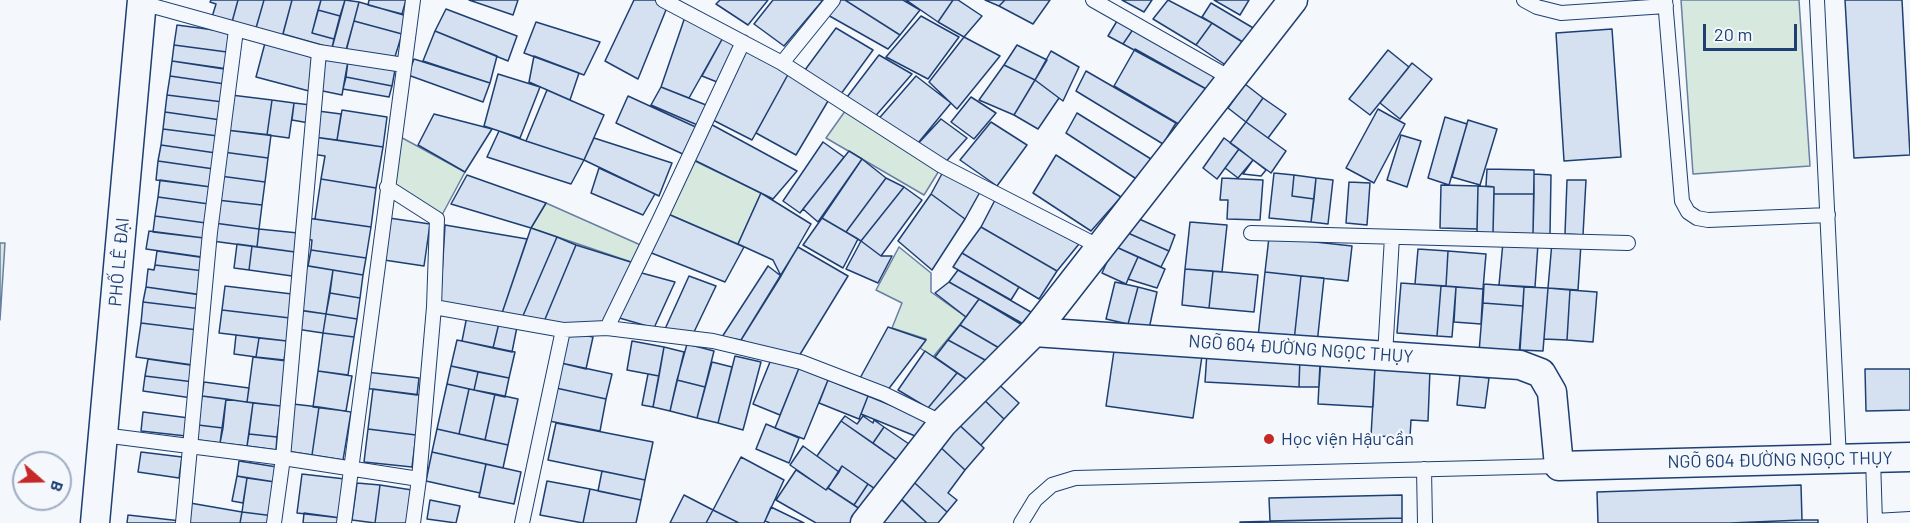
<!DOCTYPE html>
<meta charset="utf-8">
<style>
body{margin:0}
#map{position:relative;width:1910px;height:523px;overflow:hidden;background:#f4f7fb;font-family:Barlow,sans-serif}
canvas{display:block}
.north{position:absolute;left:12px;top:451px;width:60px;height:60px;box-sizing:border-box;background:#f4f7fb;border:2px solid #9eadc5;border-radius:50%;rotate:110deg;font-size:16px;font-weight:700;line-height:24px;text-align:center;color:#1d3f73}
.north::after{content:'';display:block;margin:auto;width:21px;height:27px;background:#c62828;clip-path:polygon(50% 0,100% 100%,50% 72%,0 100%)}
.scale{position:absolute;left:1703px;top:24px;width:94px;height:27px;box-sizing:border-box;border:3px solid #1d3f73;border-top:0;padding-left:8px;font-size:18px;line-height:21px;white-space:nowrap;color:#1d3f73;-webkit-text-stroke:4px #f4f7fb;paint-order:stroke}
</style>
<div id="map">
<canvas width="1910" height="523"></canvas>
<div class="north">B</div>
<div class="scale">20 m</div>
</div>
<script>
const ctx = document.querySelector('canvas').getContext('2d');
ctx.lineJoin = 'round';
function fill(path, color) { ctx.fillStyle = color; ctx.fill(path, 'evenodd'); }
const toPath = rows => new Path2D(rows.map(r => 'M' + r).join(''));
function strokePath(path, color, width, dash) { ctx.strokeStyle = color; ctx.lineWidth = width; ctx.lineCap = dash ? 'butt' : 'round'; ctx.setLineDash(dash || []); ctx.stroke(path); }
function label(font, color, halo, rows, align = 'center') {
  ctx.font = font + ' Barlow,sans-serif'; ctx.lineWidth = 4.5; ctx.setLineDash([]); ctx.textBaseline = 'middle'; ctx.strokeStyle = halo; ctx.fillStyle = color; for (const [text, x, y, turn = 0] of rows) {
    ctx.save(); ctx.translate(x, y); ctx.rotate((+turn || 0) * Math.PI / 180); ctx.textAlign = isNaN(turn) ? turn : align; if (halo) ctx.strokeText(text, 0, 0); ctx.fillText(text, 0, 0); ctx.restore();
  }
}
const green = toPath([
 [1681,0,1799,0,1810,166,1693,174,1681,0],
 [848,107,942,166,924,195,826,138,848,107],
 [395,134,465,172,442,215,388,183,395,134],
 [695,161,761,193,738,244,668,214,695,161],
 [546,203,645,247,637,264,531,228,546,203],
 [0,243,5,243,0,320,0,243],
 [899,247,931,273,931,292,966,317,933,357,920,348,926,339,892,328,902,303,876,290,899,247]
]);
fill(green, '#d7e8df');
strokePath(green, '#687fa3', 1.5);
const building = toPath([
 [211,0,238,0,232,22,212,17,216,4,210,2,211,0],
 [238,0,264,0,256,28,232,22,238,0],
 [264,0,292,0,281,41,256,28,264,0],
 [292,0,321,0,312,33,334,39,332,48,283,34,292,0],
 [321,0,345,0,340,16,318,10,321,0],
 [345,0,359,2,345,55,332,48,345,0],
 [369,0,406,0,402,14,368,5,369,0],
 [469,0,518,0,513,15,469,0],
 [634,0,659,0,668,5,638,79,605,61,634,0],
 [720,0,768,0,748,25,716,4,720,0],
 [773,0,823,0,784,46,754,24,773,0],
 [837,0,845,0,900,35,888,49,826,14,837,0],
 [845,0,903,0,920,10,900,35,845,0],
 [906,0,953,0,938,22,906,0],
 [953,0,958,0,982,16,964,37,938,22,953,0],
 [985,0,1005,0,999,6,985,0],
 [1005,0,1050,0,1033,24,999,6,1005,0],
 [1122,0,1152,0,1144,12,1122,0],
 [1168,0,1212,23,1196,45,1153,19,1168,0],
 [1214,0,1249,0,1240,15,1214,0],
 [1845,0,1902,0,1910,155,1854,158,1845,0],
 [359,2,407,16,402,34,354,21,359,2],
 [1211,3,1260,32,1251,47,1202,17,1211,3],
 [446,9,517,36,508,61,435,31,446,9],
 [318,10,340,16,334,39,312,33,318,10],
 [686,14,725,34,689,98,661,87,686,14],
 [921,16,959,37,928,79,886,57,921,16],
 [1120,16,1136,25,1123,44,1108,36,1120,16],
 [354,21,402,34,393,63,346,50,354,21],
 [536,22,600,42,584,75,524,53,536,22],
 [1212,23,1244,43,1227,66,1196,45,1212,23],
 [177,25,229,32,227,52,174,45,177,25],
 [1136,25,1221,73,1208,90,1123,44,1136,25],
 [836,28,873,50,838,98,802,74,836,28],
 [1612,29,1621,157,1564,161,1556,33,1612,29],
 [435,31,497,56,490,83,423,61,435,31],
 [725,34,742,42,722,84,702,76,725,34],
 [964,37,1000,56,957,109,929,82,964,37],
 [743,42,791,69,752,140,707,117,743,42],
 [265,43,318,56,309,91,256,77,265,43],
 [174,45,227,52,224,69,172,61,174,45],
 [1017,45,1047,60,1035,80,1004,65,1017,45],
 [1135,49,1208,90,1182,126,1114,86,1135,49],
 [1388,50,1409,67,1370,115,1349,99,1388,50],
 [1051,51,1079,67,1063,101,1035,80,1051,51],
 [879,55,912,74,872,120,844,101,879,55],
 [534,56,579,73,570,100,529,82,534,56],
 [324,57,348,61,342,95,318,90,324,57],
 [414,59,490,83,483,102,408,75,414,59],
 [172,61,228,69,225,84,170,76,172,61],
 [348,61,395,70,392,86,346,77,348,61],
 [1412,63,1432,79,1400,119,1380,103,1412,63],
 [1004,65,1035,80,1014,115,979,100,1004,65],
 [791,69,831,96,796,155,756,133,791,69],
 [1086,71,1176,123,1163,144,1076,91,1086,71],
 [498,74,540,87,520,138,484,126,498,74],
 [170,76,225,84,223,102,167,95,170,76],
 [916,76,951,103,914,148,875,123,916,76],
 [346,77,392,86,389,97,343,89,346,77],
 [1035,80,1059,98,1038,129,1014,115,1035,80],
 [1245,84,1263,98,1246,122,1228,108,1245,84],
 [661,87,711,107,702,127,651,105,661,87],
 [547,90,604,115,584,160,526,141,547,90],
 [167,95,223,102,221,120,165,112,167,95],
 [231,95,272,100,267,135,226,130,231,95],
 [628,96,700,129,687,156,616,123,628,96],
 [971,97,996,113,974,139,951,122,971,97],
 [1263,98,1286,114,1268,138,1246,122,1263,98],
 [272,100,294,103,289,138,267,135,272,100],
 [294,103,311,105,309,123,292,120,294,103],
 [1378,109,1405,124,1374,183,1346,168,1378,109],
 [342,110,387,117,383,147,337,140,342,110],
 [318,111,341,114,337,140,314,137,318,111],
 [165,112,221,120,218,136,163,129,165,112],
 [1077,113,1151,159,1138,180,1066,133,1077,113],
 [434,114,492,129,465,172,418,145,434,114],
 [1445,117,1467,124,1449,185,1428,178,1445,117],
 [941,119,967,138,942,166,914,148,941,119],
 [1468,120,1497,129,1480,185,1452,177,1468,120],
 [705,121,797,171,773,199,688,157,705,121],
 [991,122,1027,145,997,186,960,160,991,122],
 [1246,122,1286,151,1271,173,1230,143,1246,122],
 [163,129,218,136,216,153,161,145,163,129],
 [226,130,271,135,268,158,223,152,226,130],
 [499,131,526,141,584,160,571,184,487,157,499,131],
 [1401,135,1421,141,1407,187,1387,180,1401,135],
 [314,137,383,147,376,188,321,179,325,156,312,154,314,137],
 [594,138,672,163,659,196,584,160,594,138],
 [1224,138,1239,149,1217,179,1203,168,1224,138],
 [823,142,844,157,800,213,783,201,823,142],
 [161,145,216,153,214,169,158,161,161,145],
 [1239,149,1253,160,1238,178,1225,168,1239,149],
 [849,151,862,159,818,222,803,209,849,151],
 [223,152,268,158,265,182,220,176,223,152],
 [1056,155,1121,197,1091,231,1033,193,1056,155],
 [862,159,886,178,846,232,822,218,862,159],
 [1253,160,1266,170,1261,176,1243,174,1253,160],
 [1253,160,1266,170,1261,176,1243,174,1253,160],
 [158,161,214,169,211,187,156,180,158,161],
 [599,168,655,194,643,215,591,193,599,168],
 [1487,169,1534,170,1534,194,1494,194,1494,187,1486,186,1487,169],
 [944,170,980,192,965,219,931,194,944,170],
 [1274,173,1294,175,1292,196,1314,199,1311,222,1269,218,1274,173],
 [1534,174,1551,175,1550,234,1533,234,1534,174],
 [467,175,546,203,531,228,451,204,467,175],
 [1294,175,1316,178,1314,199,1292,196,1294,175],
 [220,176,265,182,262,205,217,200,220,176],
 [886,178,904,187,861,241,846,232,886,178],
 [1222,178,1263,180,1260,220,1227,219,1228,200,1220,200,1222,178],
 [1316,178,1333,180,1328,224,1311,222,1316,178],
 [321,179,376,188,371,227,315,219,321,179],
 [160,180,211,187,209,204,158,197,160,180],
 [1567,180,1586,180,1583,235,1565,234,1567,180],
 [1349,182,1370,183,1367,225,1346,223,1349,182],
 [1441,185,1478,186,1477,229,1440,228,1441,185],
 [1478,186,1494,187,1493,233,1477,233,1478,186],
 [904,187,922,200,881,256,861,241,904,187],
 [761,193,811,224,781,276,773,260,738,244,761,193],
 [931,194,965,219,932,270,898,241,931,194],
 [1494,194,1534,194,1533,234,1493,233,1494,194],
 [158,197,209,204,206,223,155,216,158,197],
 [217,200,262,205,259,229,214,223,217,200],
 [995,200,1079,244,1057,271,981,227,995,200],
 [668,214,744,247,725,282,649,252,668,214],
 [1128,214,1175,235,1169,251,1121,230,1128,214],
 [155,216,206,223,204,238,153,232,155,216],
 [307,218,371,227,366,258,311,250,312,240,305,239,307,218],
 [389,218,430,224,424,266,384,260,389,218],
 [822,218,858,239,843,268,803,245,822,218],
 [1190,222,1227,225,1222,272,1185,269,1190,222],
 [214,223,259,229,257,247,212,241,214,223],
 [445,225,527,239,500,319,440,309,445,225],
 [981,227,1057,271,1039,299,962,253,981,227],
 [531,228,557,237,522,318,500,319,531,228],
 [259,229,298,233,295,252,257,247,259,229],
 [1121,230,1169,251,1161,267,1114,246,1121,230],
 [149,231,204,238,202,257,146,249,149,231],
 [557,237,576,245,543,324,522,318,557,237],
 [1269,237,1352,246,1348,281,1265,272,1269,237],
 [861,241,881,256,892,256,878,283,846,269,861,241],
 [1503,242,1538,244,1535,287,1499,285,1503,242],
 [1552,242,1581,244,1578,290,1548,288,1552,242],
 [237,244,252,246,249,270,234,268,237,244],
 [576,245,637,264,607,327,543,324,576,245],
 [252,246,295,252,292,276,249,270,252,246],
 [1114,246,1138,257,1126,284,1102,273,1114,246],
 [798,247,848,276,796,361,741,340,798,247],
 [1418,249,1448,251,1446,286,1415,284,1418,249],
 [311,250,366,258,363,275,308,266,311,250],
 [157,251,206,258,204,271,155,265,157,251],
 [1448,251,1486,254,1483,289,1446,286,1448,251],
 [962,253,1019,287,1011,300,953,267,962,253],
 [1138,257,1165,269,1157,288,1128,279,1138,257],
 [155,265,204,271,201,295,146,287,148,269,154,270,155,265],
 [303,265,333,270,326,314,297,310,303,265],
 [768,266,781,276,741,340,722,337,768,266],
 [1185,269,1213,271,1209,308,1182,305,1185,269],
 [333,270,363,275,360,298,330,293,333,270],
 [958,270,1036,315,1027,326,949,282,958,270],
 [1213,271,1258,275,1254,312,1209,308,1213,271],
 [638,272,675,282,654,328,616,317,638,272],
 [1265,272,1301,276,1294,341,1258,337,1265,272],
 [689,276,716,286,694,332,665,329,689,276],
 [1301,276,1324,278,1317,344,1294,341,1301,276],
 [949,282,979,299,966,317,935,293,949,282],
 [1115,282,1138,287,1128,324,1106,319,1115,282],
 [1401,283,1441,286,1437,336,1397,333,1401,283],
 [1484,284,1524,287,1523,306,1483,303,1484,284],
 [225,286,292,294,290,318,222,310,225,286],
 [1441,286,1456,287,1452,337,1437,336,1441,286],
 [146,287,203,295,202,309,143,302,146,287],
 [1138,287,1157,292,1149,329,1128,324,1138,287],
 [1456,287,1483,289,1481,324,1454,322,1456,287],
 [1524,287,1548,288,1543,351,1520,350,1524,287],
 [1548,288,1570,290,1567,340,1544,339,1548,288],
 [1570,290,1597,292,1593,342,1567,340,1570,290],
 [330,293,360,298,357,319,326,314,330,293],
 [979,299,1034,332,1011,355,960,325,979,299],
 [143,302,202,309,198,330,141,323,143,302],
 [1483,303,1523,306,1519,354,1479,352,1483,303],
 [222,310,290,318,287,341,219,333,222,310],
 [299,310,326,314,323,333,296,329,299,310],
 [326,314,357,319,354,337,323,333,326,314],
 [467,316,499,323,493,348,462,341,467,316],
 [141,323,198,330,193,365,136,357,141,323],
 [499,323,517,327,512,352,493,348,499,323],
 [960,325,1011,355,998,367,948,340,960,325],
 [888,327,926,340,887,391,859,380,888,327],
 [568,332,593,337,586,369,561,363,568,332],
 [323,333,354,337,348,375,318,371,323,333],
 [236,335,259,338,256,357,234,354,236,335],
 [259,338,287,341,284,360,256,357,259,338],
 [457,340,515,352,509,378,451,366,457,340],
 [948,340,998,367,978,387,935,357,948,340],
 [632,341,664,347,659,376,627,370,632,341],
 [687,344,714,351,705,387,677,380,687,344],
 [1115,344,1202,356,1193,418,1106,406,1115,344],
 [664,347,684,352,670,411,653,407,664,347],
 [925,351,957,373,928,408,898,390,925,351],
 [1207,352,1300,356,1299,387,1205,382,1207,352],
 [735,356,761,362,743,430,718,423,735,356],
 [1300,356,1321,358,1319,387,1299,387,1300,356],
 [253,357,287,361,281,406,247,402,253,357],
 [772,357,799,368,780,415,753,404,772,357],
 [148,359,197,366,194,382,145,376,148,359],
 [712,362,732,367,718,423,697,418,712,362],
 [561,363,612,374,606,399,556,388,561,363],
 [1320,364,1375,367,1373,407,1318,404,1320,364],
 [451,366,478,372,474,390,447,384,451,366],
 [1375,367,1430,369,1428,421,1411,420,1410,437,1371,436,1375,367],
 [799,368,828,380,804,439,775,428,799,368],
 [1865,369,1910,369,1910,410,1866,411,1865,369],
 [318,371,352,376,346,411,313,407,318,371],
 [366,372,419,378,417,395,364,388,366,372],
 [478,372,509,378,505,397,474,390,478,372],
 [957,373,978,387,945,421,928,408,957,373],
 [648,374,659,376,653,407,642,405,648,374],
 [1460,375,1489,378,1485,408,1457,405,1460,375],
 [145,376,194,382,192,398,143,391,145,376],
 [677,380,705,387,697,418,670,411,677,380],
 [828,380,868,396,859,419,819,403,828,380],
 [994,380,1019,403,1004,419,980,396,994,380],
 [204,382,249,388,247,402,202,396,204,382],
 [447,384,469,389,459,434,437,429,447,384],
 [556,388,606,399,600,431,549,421,556,388],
 [373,389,421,395,416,435,368,429,373,389],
 [469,389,495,394,485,440,459,434,469,389],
 [495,394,518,399,508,445,485,440,495,394],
 [202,396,226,399,223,428,198,425,202,396],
 [868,396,932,422,925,440,861,414,868,396],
 [980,396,1004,419,981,445,956,422,980,396],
 [226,399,253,403,247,446,220,443,226,399],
 [253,403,281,406,277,437,249,434,253,403],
 [293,404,319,407,312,455,286,451,293,404],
 [319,407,351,412,343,460,312,455,319,407],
 [143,412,189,418,186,436,141,431,143,412],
 [845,416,857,424,863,416,873,423,874,420,884,427,873,443,841,421,845,416],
 [841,421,905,466,885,496,842,466,839,472,817,456,841,421],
 [956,422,984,448,965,470,937,444,956,422],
 [556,423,653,442,645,480,548,460,556,423],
 [766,424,799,438,789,463,756,449,766,424],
 [198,425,223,428,220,443,197,440,198,425],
 [884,427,912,446,901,463,873,443,884,427],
 [368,429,416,435,412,467,364,462,368,429],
 [437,429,508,445,503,468,432,452,437,429],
 [249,434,277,437,276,450,247,446,249,434],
 [937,444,965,470,948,493,957,500,947,512,907,476,937,444],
 [803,446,839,472,826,490,790,465,803,446],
 [141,452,182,457,179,478,138,472,141,452],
 [432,452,486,464,480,493,426,481,432,452],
 [741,457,784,480,764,523,739,523,713,510,741,457],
 [239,461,277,467,275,482,237,476,239,461],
 [486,464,521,472,514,504,479,497,486,464],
 [842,466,868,484,854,505,828,488,842,466],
 [796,470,826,490,828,488,866,513,859,523,816,523,776,500,796,470],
 [602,471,645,480,641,500,598,491,602,471],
 [302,474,345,479,341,518,297,513,302,474],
 [237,476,247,478,243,503,232,501,237,476],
 [907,476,947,512,938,523,927,523,893,492,907,476],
 [247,478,275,482,274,516,242,512,247,478],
 [547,481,590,489,583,523,540,515,547,481],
 [357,483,380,485,375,523,352,520,357,483],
 [868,484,880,492,866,513,854,505,868,484],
 [380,485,412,490,408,523,375,523,380,485],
 [1801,485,1802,520,1730,523,1598,523,1597,492,1801,485],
 [590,489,641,500,636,523,583,523,590,489],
 [684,495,713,510,706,523,670,523,684,495],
 [1402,495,1402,518,1270,521,1269,498,1402,495],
 [898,496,927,523,878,523,898,496],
 [430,500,460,506,456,523,427,519,430,500],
 [190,503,242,512,240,523,186,523,190,503],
 [771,507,804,523,770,523,765,521,771,507],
 [713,510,739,523,706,523,713,510],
 [242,512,274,516,273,523,240,523,242,512],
 [304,513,341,518,340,523,303,523,304,513],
 [128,515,181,521,181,523,127,523,128,515],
 [1402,518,1402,523,1240,523,1240,522,1402,518],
 [1802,520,1818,520,1818,523,1730,523,1802,520]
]);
fill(building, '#d5e0f0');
strokePath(building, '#1d3f73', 1.5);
const service = toPath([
 [663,0,782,63,942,166,1100,247],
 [1093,0,1232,79],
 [1524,0,1537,7,1561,13,1666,6],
 [1665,0,1682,201,1688,212,1697,218,1708,220,1828,215],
 [1817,0,1839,459],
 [142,3,319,52,404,65],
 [782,63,833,0],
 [387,187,437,219,434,307,419,479,413,523],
 [1251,233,1628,243],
 [434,307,563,330,607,328,713,341,801,362,884,394,943,423],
 [607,328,659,221,743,42],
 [1385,355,1392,237],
 [103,435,283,458,419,479],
 [1873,458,1875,523],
 [1424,469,1425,523],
 [1875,521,1910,519],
 [183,523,210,232,236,30],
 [274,523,283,458,319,52],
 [344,523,413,0],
 [522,523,563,330],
 [1021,523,1035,500,1052,485,1075,478,1559,466]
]);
const minor = toPath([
 [1293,0,1034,332,1520,365,1541,373,1552,392,1559,466,1910,457],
 [95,523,142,0],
 [865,523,943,423,1034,332]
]);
strokePath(service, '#1d3f73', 16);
strokePath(minor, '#1d3f73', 31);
strokePath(service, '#f4f7fb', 14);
strokePath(minor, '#f4f7fb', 28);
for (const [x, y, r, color] of [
 [1269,439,6,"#c62828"]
]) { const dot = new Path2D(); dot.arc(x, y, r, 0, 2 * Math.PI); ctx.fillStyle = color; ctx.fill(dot); strokePath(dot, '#f4f7fb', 2); }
label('18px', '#1d3f73', '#f4f7fb', [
 ["PHỐ LÊ ĐẠI",119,262,-85],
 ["NGÕ 604 ĐƯỜNG NGỌC THỤY",1301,349,4],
 ["NGÕ 604 ĐƯỜNG NGỌC THỤY",1780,460,-1]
]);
label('18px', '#1d3f73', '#f4f7fb', [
 ["Học viện Hậu cần",1281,439]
], 'left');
</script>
